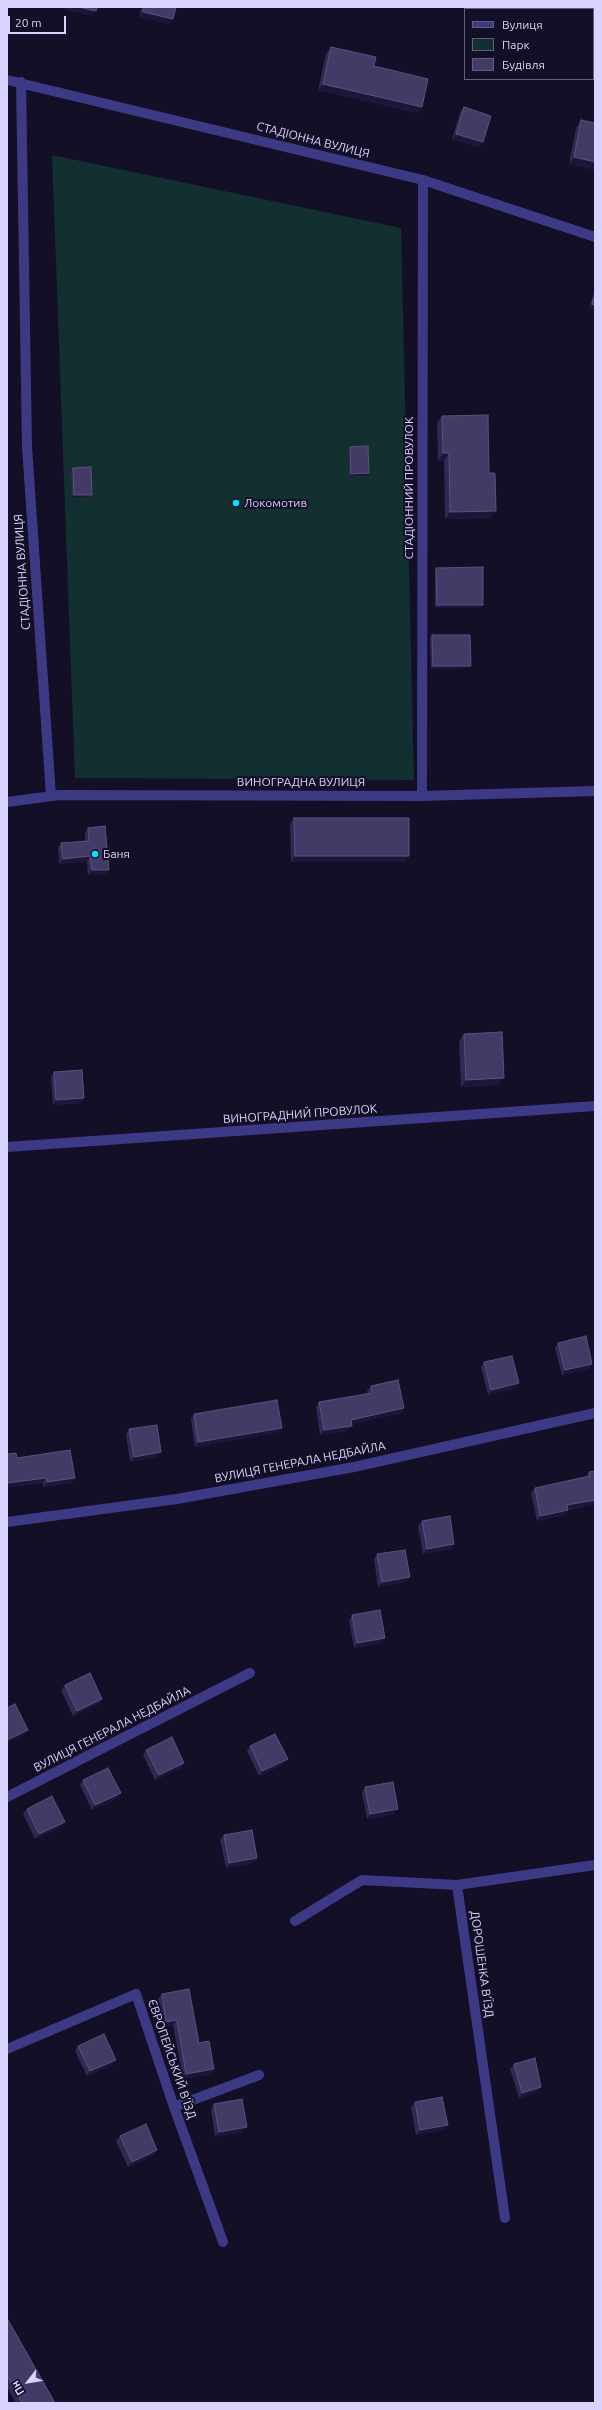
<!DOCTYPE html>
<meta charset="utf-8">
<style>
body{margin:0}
#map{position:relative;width:602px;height:2410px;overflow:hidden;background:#130f26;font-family:Ubuntu,sans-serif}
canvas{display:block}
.frame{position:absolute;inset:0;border:8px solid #d9d4ff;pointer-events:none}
.legend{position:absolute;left:464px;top:8px;width:130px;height:72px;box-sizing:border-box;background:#130f26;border:1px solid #625e7d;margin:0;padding:5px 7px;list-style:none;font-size:12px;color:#d9d4ff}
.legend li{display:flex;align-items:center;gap:8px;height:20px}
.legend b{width:20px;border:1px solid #625e7d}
.north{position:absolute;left:8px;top:2362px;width:40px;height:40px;-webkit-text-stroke:3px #130f26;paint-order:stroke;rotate:239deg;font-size:11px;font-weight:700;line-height:16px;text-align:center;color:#d9d4ff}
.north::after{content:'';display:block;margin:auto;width:14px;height:18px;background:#d9d4ff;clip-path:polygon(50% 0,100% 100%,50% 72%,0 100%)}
.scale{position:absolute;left:8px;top:16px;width:58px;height:18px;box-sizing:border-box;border:2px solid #d9d4ff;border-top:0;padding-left:5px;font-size:12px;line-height:14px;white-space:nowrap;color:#d9d4ff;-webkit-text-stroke:3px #130f26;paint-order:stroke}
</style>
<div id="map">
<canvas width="602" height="2410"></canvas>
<div class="frame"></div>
<ul class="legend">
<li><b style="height:5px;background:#3d3a85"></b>Вулиця</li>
<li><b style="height:11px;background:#12302f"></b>Парк</li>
<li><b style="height:11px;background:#433a66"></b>Будівля</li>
</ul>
<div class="north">Пн</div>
<div class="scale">20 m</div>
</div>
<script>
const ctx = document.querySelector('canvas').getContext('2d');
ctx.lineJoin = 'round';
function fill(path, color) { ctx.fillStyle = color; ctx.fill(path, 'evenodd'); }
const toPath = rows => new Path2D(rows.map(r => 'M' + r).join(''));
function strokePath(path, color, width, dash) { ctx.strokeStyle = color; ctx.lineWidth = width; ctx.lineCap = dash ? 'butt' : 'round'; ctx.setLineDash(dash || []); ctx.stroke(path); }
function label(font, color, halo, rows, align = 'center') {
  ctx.font = font + ' Ubuntu,sans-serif'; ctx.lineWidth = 4; ctx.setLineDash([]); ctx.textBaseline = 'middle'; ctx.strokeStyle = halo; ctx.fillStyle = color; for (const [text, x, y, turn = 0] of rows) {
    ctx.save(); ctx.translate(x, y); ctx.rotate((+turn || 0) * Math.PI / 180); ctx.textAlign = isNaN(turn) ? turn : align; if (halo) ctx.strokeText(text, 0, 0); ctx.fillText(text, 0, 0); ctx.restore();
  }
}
fill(toPath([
 [52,155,401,228,414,780,75,778]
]), '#12302f');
strokePath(toPath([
 [7,80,423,180,595,237],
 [21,82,27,447,51,796],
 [422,796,423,180],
 [7,802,60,795,422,796,595,791],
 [7,1147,595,1106],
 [7,1522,177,1499,354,1467,595,1413],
 [7,1797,250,1673],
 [457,1885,595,1865],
 [295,1921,362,1880,457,1885,505,2218],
 [7,2049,136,1994,174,2107,223,2242],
 [174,2107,259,2075]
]), '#3d3a85', 10);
fill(toPath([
 [142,7,176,7,170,24,139,17],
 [331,47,374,66,422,107,417,113,318,90,326,54],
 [464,107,479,147,452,139,460,112],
 [581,120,595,170,569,164,576,128],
 [595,288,595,311,589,309],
 [442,416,491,518,445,519,444,461,438,461,437,423],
 [350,447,369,473,367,476,349,476,349,449],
 [73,468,90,497,72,498,71,470],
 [436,568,481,608,435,608,435,571],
 [432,635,469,668,431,669,430,638],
 [294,818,405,862,291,862,290,824],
 [88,828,105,875,88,875,87,861,59,864,58,848,61,843,85,841,85,833],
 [464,1034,499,1085,461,1087,459,1041],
 [54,1072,81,1103,53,1105,51,1077],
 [558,1343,589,1369,562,1375,555,1348],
 [484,1362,519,1383,515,1388,488,1395,481,1367],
 [371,1386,404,1408,401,1413,351,1424,348,1431,320,1435,316,1407,319,1402,368,1394,367,1391],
 [194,1414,278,1432,195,1447,191,1419],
 [129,1429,158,1457,130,1462,126,1434],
 [7,1454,17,1458,71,1483,43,1487,43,1483,7,1487],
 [595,1471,595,1504,568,1510,565,1515,537,1521,531,1493,535,1488,586,1477,589,1472],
 [422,1521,454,1544,451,1549,423,1554,418,1526],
 [377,1554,410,1577,406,1582,378,1587,374,1559],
 [352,1615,385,1638,381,1643,354,1648,349,1620],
 [65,1685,99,1704,73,1716,61,1690],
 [250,1746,284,1764,259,1776,247,1751],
 [146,1750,184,1763,181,1768,155,1780,143,1755],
 [83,1780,117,1798,92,1810,80,1785],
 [365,1787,394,1814,367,1819,362,1792],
 [27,1809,61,1827,35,1839,23,1814],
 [224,1835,257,1858,253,1863,226,1868,220,1840],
 [162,1994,211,2074,183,2079,173,2025,163,2027,158,1999],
 [78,2046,116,2060,112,2065,87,2076,75,2051],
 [514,2064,541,2087,537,2092,519,2098,510,2069],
 [415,2102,444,2130,416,2135,411,2107],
 [214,2104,243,2132,215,2137,211,2109],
 [120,2136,154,2155,128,2167,116,2141],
 [7,2318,55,2403,16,2403,7,2387]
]), '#312854');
fill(toPath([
 [67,7,78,7,96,11,92,16,65,10],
 [143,12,173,19,170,24,139,17],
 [323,84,422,107,417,113,318,90],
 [456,134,483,142,479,147,452,139],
 [574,157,595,162,595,170,569,164],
 [592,304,595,305,595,311,589,309],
 [443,453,449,453,444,461,438,461],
 [369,473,367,476,349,476,351,474],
 [74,495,92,495,90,497,72,498],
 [496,511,491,518,445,519,450,512],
 [437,605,483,605,481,608,435,608],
 [433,666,471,666,469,668,431,669],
 [90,856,87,861,59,864,63,859],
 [295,856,409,856,405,862,291,862],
 [92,870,109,870,105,875,88,875],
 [504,1078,499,1085,461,1087,466,1080],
 [84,1098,81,1103,53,1105,56,1100],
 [592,1364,589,1369,562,1375,565,1370],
 [519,1383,515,1388,488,1395,491,1390],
 [404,1408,401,1413,347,1425,351,1420],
 [352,1426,348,1431,320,1435,324,1430],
 [282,1428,278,1432,195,1447,198,1442],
 [161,1452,158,1457,130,1462,134,1457],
 [46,1478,43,1483,7,1487,7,1483],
 [75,1478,71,1483,43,1487,47,1482],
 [595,1500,595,1504,564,1510,567,1505],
 [568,1510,565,1515,537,1521,540,1516],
 [454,1544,451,1549,423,1554,427,1549],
 [410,1577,406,1582,378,1587,382,1582],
 [385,1638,381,1643,354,1648,357,1643],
 [102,1699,99,1704,73,1716,77,1711],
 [28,1730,24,1735,7,1743,7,1740],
 [288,1759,284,1764,259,1776,262,1771],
 [184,1763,181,1768,155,1780,159,1775],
 [121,1793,117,1798,92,1810,95,1805],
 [398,1809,394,1814,367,1819,370,1814],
 [65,1822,61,1827,35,1839,39,1834],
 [257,1858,253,1863,226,1868,229,1863],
 [177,2020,173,2025,163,2027,166,2022],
 [116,2060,112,2065,87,2076,90,2071],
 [214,2069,211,2074,183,2079,186,2074],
 [541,2087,537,2092,519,2098,522,2093],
 [448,2125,444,2130,416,2135,420,2130],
 [247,2127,243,2132,215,2137,219,2132],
 [157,2150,154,2155,128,2167,132,2162]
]), '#1d163a');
const building = toPath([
 [78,7,97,7,96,11,78,7],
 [144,7,176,7,173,19,143,12,144,7],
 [331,47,376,57,374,66,428,79,422,107,323,84,331,47],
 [464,107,491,116,483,142,456,134,464,107],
 [581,120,595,123,595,162,574,157,581,120],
 [595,295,595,305,592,304,595,295],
 [488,415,489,473,495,473,496,511,450,512,449,453,443,453,442,416,488,415],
 [368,446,369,473,351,474,350,447,368,446],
 [91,467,92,495,74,495,73,468,91,467],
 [483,567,483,605,437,605,436,568,483,567],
 [432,635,470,635,471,666,433,666,432,635],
 [294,818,409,818,409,856,295,856,294,818],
 [105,826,109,870,92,870,90,856,63,859,61,843,89,841,88,828,105,826],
 [502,1032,504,1078,466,1080,464,1034,502,1032],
 [82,1070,84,1098,56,1100,54,1072,82,1070],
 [586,1336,592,1364,565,1370,558,1343,586,1336],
 [512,1356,519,1383,491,1390,484,1362,512,1356],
 [398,1380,404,1408,351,1420,352,1426,324,1430,319,1402,372,1393,371,1386,398,1380],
 [277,1400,282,1428,198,1442,194,1414,277,1400],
 [157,1425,161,1452,134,1457,129,1429,157,1425],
 [70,1450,75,1478,47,1482,46,1478,7,1483,7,1454,16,1453,17,1458,70,1450],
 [595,1471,595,1500,567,1505,568,1510,540,1516,535,1488,590,1476,589,1472,595,1471],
 [450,1516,454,1544,427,1549,422,1521,450,1516],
 [405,1550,410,1577,382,1582,377,1554,405,1550],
 [380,1610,385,1638,357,1643,352,1615,380,1610],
 [90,1673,102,1699,77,1711,65,1685,90,1673],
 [15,1704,28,1730,7,1740,7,1708,15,1704],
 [275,1734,288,1759,262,1771,250,1746,275,1734],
 [172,1737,184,1763,159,1775,146,1750,172,1737],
 [108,1768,121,1793,95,1805,83,1780,108,1768],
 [393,1782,398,1809,370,1814,365,1787,393,1782],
 [52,1796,65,1822,39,1834,27,1809,52,1796],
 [252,1830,257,1858,229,1863,224,1835,252,1830],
 [189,1989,199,2043,209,2041,214,2069,186,2074,177,2020,166,2022,162,1994,189,1989],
 [104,2034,116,2060,90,2071,78,2046,104,2034],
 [535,2058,541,2087,522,2093,514,2064,535,2058],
 [442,2097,448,2125,420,2130,415,2102,442,2097],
 [242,2099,247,2127,219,2132,214,2104,242,2099],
 [146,2124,157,2150,132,2162,120,2136,146,2124],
 [7,2318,55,2403,22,2403,7,2375,7,2318]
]);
fill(building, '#433a66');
strokePath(building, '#5a527e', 1);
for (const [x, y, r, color] of [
 [236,503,4,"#00e5ff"],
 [95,854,4,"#00e5ff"]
]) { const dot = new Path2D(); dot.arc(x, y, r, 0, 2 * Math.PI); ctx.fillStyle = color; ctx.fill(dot); strokePath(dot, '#130f26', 1.5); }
label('12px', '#d9d4ff', '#130f26', [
 ["СТАДІОННА ВУЛИЦЯ",313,140,14],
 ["СТАДІОННИЙ ПРОВУЛОК",409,488,-90],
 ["СТАДІОННА ВУЛИЦЯ",22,572,-94],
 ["ВИНОГРАДНА ВУЛИЦЯ",301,782],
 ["ВИНОГРАДНИЙ ПРОВУЛОК",300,1114,-4],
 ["ВУЛИЦЯ ГЕНЕРАЛА НЕДБАЙЛА",300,1462,-11],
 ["ВУЛИЦЯ ГЕНЕРАЛА НЕДБАЙЛА",112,1729,-27],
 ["ДОРОШЕНКА В’ЇЗД",482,1964,82],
 ["ЄВРОПЕЙСЬКИЙ В’ЇЗД",172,2059,71]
]);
label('12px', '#d9d4ff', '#130f26', [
 ["Локомотив",244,503],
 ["Баня",103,854]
], 'left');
</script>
